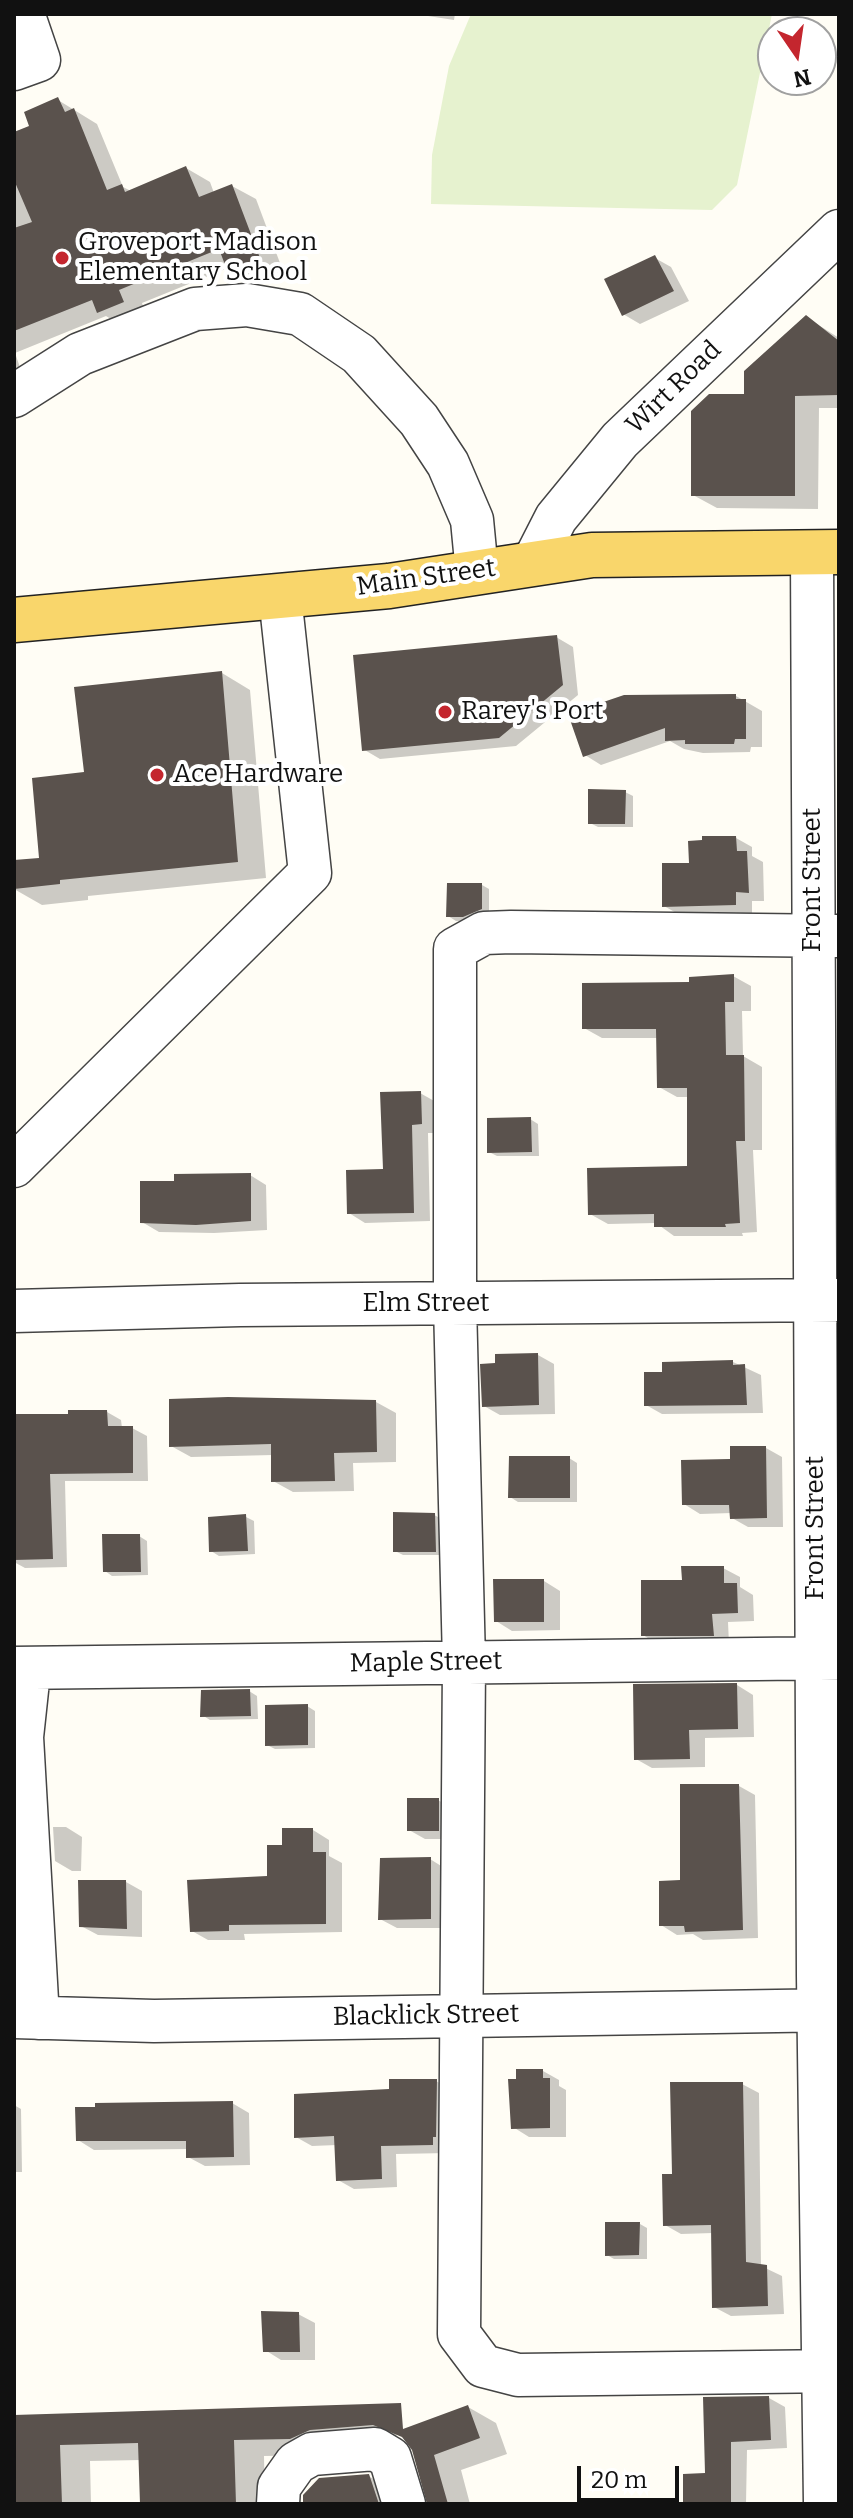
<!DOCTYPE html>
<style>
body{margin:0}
#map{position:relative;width:853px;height:2518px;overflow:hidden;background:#fffdf5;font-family:Bitter,serif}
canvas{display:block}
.frame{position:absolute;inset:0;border:16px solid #111;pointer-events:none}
.north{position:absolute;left:757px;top:16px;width:80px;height:80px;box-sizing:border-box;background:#fff;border:2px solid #a0a0a0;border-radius:50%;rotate:167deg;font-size:22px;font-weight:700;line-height:32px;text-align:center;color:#111}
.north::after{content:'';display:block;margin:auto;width:28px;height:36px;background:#c4262e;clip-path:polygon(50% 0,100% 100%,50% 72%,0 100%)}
.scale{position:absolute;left:577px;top:2466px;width:102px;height:36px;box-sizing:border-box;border:4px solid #111;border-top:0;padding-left:10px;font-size:24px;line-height:28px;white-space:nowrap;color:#111;-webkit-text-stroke:6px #fff;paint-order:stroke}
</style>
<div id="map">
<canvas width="853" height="2518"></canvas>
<div class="frame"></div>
<div class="north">N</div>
<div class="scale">20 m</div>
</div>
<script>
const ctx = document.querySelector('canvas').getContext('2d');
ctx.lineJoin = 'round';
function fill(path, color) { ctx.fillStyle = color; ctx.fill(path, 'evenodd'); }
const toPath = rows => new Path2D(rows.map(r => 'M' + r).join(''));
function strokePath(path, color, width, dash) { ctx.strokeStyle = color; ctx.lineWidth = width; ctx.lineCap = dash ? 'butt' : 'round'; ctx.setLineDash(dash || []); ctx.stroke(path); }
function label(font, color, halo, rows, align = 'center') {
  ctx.font = font + ' Bitter,serif'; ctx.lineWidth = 8; ctx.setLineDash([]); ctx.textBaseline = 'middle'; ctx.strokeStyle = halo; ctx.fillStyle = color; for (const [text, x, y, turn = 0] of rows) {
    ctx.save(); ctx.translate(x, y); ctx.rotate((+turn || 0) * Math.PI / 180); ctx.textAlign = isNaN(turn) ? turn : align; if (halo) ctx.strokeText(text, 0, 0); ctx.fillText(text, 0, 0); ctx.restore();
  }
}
fill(toPath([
 [471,14,772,14,737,185,712,210,431,204,432,155,449,66]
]), '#e6f2cf');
fill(toPath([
 [415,14,455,14,454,20],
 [58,100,97,124,123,187,131,191,186,168,210,182,214,193,232,186,256,199,283,271,252,283,228,268,142,303,146,316,122,326,106,316,15,353,23,376,14,379,14,135,32,128],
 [655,258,671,267,689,301,640,324,623,314],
 [806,317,839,338,839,408,819,408,818,509,717,508,693,495,746,396],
 [556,637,573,647,578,695,516,746,380,759,363,749],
 [222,673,250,690,266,878,88,896,88,900,42,905,14,889,14,862,42,860,86,773],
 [736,696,762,711,762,747,751,747,750,752,703,753,684,749,670,741,601,765,585,755],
 [625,792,633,796,633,827,598,827,590,823],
 [736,838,752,847,752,856,763,862,764,901,752,901,752,914,680,915,664,906,691,865],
 [482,885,489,889,489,913,472,921,456,921,448,916],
 [733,976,751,986,751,1011,742,1011,743,1056,762,1067,762,1150,753,1150,757,1232,742,1233,743,1236,674,1236,656,1223,608,1224,590,1214,689,1168,689,1097,677,1097,659,1087,658,1038,602,1038,584,1028,690,984],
 [420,1093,436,1102,437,1133,428,1133,430,1221,365,1223,349,1213,385,1171],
 [530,1119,538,1124,539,1156,497,1156,489,1152],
 [250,1175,266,1185,267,1230,214,1233,159,1232,142,1222],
 [538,1355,554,1364,555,1414,500,1415,484,1406],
 [733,1362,761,1375,763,1413,662,1414,646,1405],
 [376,1402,396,1413,396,1462,353,1463,354,1491,293,1492,273,1481,273,1455,191,1457,171,1446],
 [107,1412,121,1420,122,1428,132,1428,147,1436,148,1481,65,1481,67,1567,25,1568,14,1562,14,1417],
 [766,1448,782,1457,783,1527,748,1527,732,1518,732,1513,700,1514,684,1504,732,1461],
 [569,1458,577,1463,577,1502,518,1502,510,1497],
 [434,1515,442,1519,444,1555,403,1555,395,1551],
 [246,1517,254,1521,255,1554,219,1556,211,1551],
 [139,1536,147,1541,148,1575,112,1576,105,1571],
 [723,1568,740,1577,740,1587,753,1595,754,1621,728,1622,729,1644,659,1645,643,1635,684,1582],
 [544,1581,560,1591,560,1630,512,1631,496,1621],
 [737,1685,753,1695,754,1737,705,1738,705,1767,652,1768,636,1759],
 [249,1691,257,1696,258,1719,210,1720,202,1715],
 [307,1706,315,1711,315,1748,275,1749,267,1745],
 [739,1786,755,1795,758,1938,703,1940,693,1934,677,1935,661,1925,682,1882],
 [438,1800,455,1810,455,1839,425,1839,409,1830],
 [53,1827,66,1827,82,1837,81,1871,72,1871,55,1861],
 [313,1830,329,1840,329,1856,342,1863,342,1932,244,1934,245,1940,208,1940,192,1931,269,1878,284,1847],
 [430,1859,446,1869,447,1928,397,1928,380,1919],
 [126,1882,142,1891,142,1937,98,1935,81,1926],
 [543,2071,559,2080,559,2086,566,2090,566,2137,529,2137,513,2127],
 [436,2081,452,2090,448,2153,396,2154,397,2187,354,2189,338,2180,337,2145,312,2146,296,2137,391,2091],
 [742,2084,759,2093,761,2266,782,2276,784,2314,731,2316,714,2307,713,2233,681,2234,665,2225,674,2176],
 [232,2103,249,2113,250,2165,205,2166,188,2157,188,2149,94,2150,78,2140],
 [14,2105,21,2109,22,2172,14,2172],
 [640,2224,647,2228,647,2259,614,2259,607,2255],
 [298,2314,315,2323,315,2360,281,2360,265,2350],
 [769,2398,785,2407,787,2448,747,2450,746,2504,686,2504,685,2476,707,2475,705,2399],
 [468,2407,496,2423,507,2454,461,2470,470,2504,429,2504,415,2450],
 [14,2417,396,2423,397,2442,321,2455,264,2456,265,2504,142,2504,141,2460,90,2461,91,2504,14,2504],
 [368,2476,392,2489,392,2504,305,2504]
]), '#0003');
fill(toPath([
 [58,97,65,112,74,108,107,190,122,184,125,192,186,166,199,197,232,184,260,258,227,270,219,249,119,290,124,302,97,313,92,300,14,331,14,228,32,222,14,180,14,132,29,126,24,112],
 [655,255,674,291,622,316,604,279],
 [806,315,839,341,839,395,795,396,795,496,691,496,691,411,709,394,744,394,744,371],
 [557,635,563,685,499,738,362,751,353,655],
 [222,671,238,862,60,880,60,884,14,889,14,860,39,858,32,778,84,772,74,687],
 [736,694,736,699,746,699,746,739,735,739,734,744,685,744,685,740,665,741,665,728,583,757,568,714,624,695],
 [588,789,626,790,625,824,588,824],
 [702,836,736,836,737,851,747,851,749,893,736,892,736,905,662,907,662,863,689,863,688,841,702,840],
 [447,883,482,883,482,909,463,917,446,917],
 [734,974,734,1002,725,1002,726,1055,744,1055,745,1141,736,1141,740,1223,725,1224,726,1227,654,1227,654,1214,588,1215,587,1168,687,1166,687,1088,657,1088,656,1029,582,1029,582,983,689,982,689,977],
 [421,1091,422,1124,412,1125,414,1213,347,1214,346,1170,383,1169,380,1092],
 [531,1117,532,1152,487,1153,487,1118],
 [251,1173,251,1221,196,1225,140,1223,140,1181,174,1181,174,1174],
 [538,1353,539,1405,482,1407,480,1364,495,1363,495,1354],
 [733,1360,733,1365,745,1364,747,1405,644,1406,644,1372,662,1372,662,1362],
 [228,1397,376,1400,377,1452,334,1453,335,1481,271,1482,271,1444,169,1447,169,1399],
 [68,1410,107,1410,108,1426,133,1426,133,1473,50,1474,53,1559,14,1560,14,1414,68,1414],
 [730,1446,766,1446,767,1518,730,1519,729,1505,682,1505,681,1460,730,1459],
 [509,1456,570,1456,570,1498,508,1498],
 [393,1512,435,1513,436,1552,393,1552],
 [246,1514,248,1551,209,1552,208,1517],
 [102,1534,140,1534,141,1572,103,1572],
 [681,1566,724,1566,724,1583,737,1583,738,1613,712,1614,714,1636,641,1636,641,1580,682,1580],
 [493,1579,544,1579,544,1622,494,1622],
 [737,1683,738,1729,689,1730,690,1759,634,1760,633,1684],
 [250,1689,251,1716,200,1717,201,1690],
 [308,1704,308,1745,265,1746,265,1705],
 [680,1784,739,1784,743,1930,685,1932,684,1926,659,1926,659,1881,680,1880],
 [407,1798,439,1798,439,1831,407,1831],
 [282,1828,313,1828,313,1852,326,1852,326,1924,229,1925,229,1931,190,1932,187,1880,267,1876,267,1845,282,1845],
 [431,1857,431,1919,378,1920,380,1858],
 [78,1880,126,1880,127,1929,79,1927],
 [516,2069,543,2069,543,2078,550,2078,550,2128,511,2129,508,2079,516,2079],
 [389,2079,437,2079,436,2137,433,2137,433,2145,381,2146,382,2179,336,2181,334,2136,294,2138,294,2094,389,2089],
 [670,2082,743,2082,746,2262,767,2265,768,2306,712,2308,711,2225,663,2226,662,2174,672,2174],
 [233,2101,234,2157,186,2158,186,2141,76,2141,75,2107,95,2107,95,2103],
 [605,2222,640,2222,639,2255,605,2256],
 [261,2311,299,2312,300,2352,263,2352],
 [769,2396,771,2440,731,2442,731,2502,683,2504,683,2474,705,2473,703,2397],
 [401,2403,403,2429,468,2405,480,2438,434,2455,448,2504,427,2504,412,2450,402,2437,373,2425,310,2430,290,2439,234,2440,236,2504,140,2504,138,2443,60,2445,62,2504,14,2504,14,2415],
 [369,2474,379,2504,303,2504,303,2495,319,2478]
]), '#5a524d');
const minor = toPath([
 [14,15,24,16,39,60,14,69],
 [14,396,80,354,195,309,247,305,300,314,359,354,419,420,448,464,472,520,477,572],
 [812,552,818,1976,825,2504],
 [533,563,556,518,620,440,839,231],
 [839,936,511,932,484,933,455,949,455,1304,464,1662,459,2334,483,2366,518,2375,839,2371],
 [14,1166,310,873,280,596],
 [14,1311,240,1305,839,1300],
 [14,1668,839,1658],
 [25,1668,28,1681,22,1737,38,2018],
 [14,2017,154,2021,839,2010],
 [278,2504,279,2487,296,2463,312,2454,375,2449,390,2458,404,2504]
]);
const major = toPath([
 [14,620,389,586,592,555,839,552]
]);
strokePath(minor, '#444', 45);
strokePath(major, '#222', 47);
strokePath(minor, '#fff', 42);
strokePath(major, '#f9d66b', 44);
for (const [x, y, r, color] of [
 [62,258,8,"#c4262e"],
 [445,712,8,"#c4262e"],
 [157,775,8,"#c4262e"]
]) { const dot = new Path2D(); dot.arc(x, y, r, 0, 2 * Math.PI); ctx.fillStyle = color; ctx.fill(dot); strokePath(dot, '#fff', 3); }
label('26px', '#111', '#fff', [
 ["Groveport-Madison",78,243],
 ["Elementary School",78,273],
 ["Rarey's Port",461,712],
 ["Ace Hardware",173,775]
], 'left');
label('26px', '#111', '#fff', [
 ["Wirt Road",674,388,-44],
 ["Main Street",426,578,-8],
 ["Front Street",813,880,-90],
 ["Elm Street",426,1304],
 ["Front Street",816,1528,-90],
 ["Maple Street",426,1663,-1],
 ["Blacklick Street",426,2016,-1]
]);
</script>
